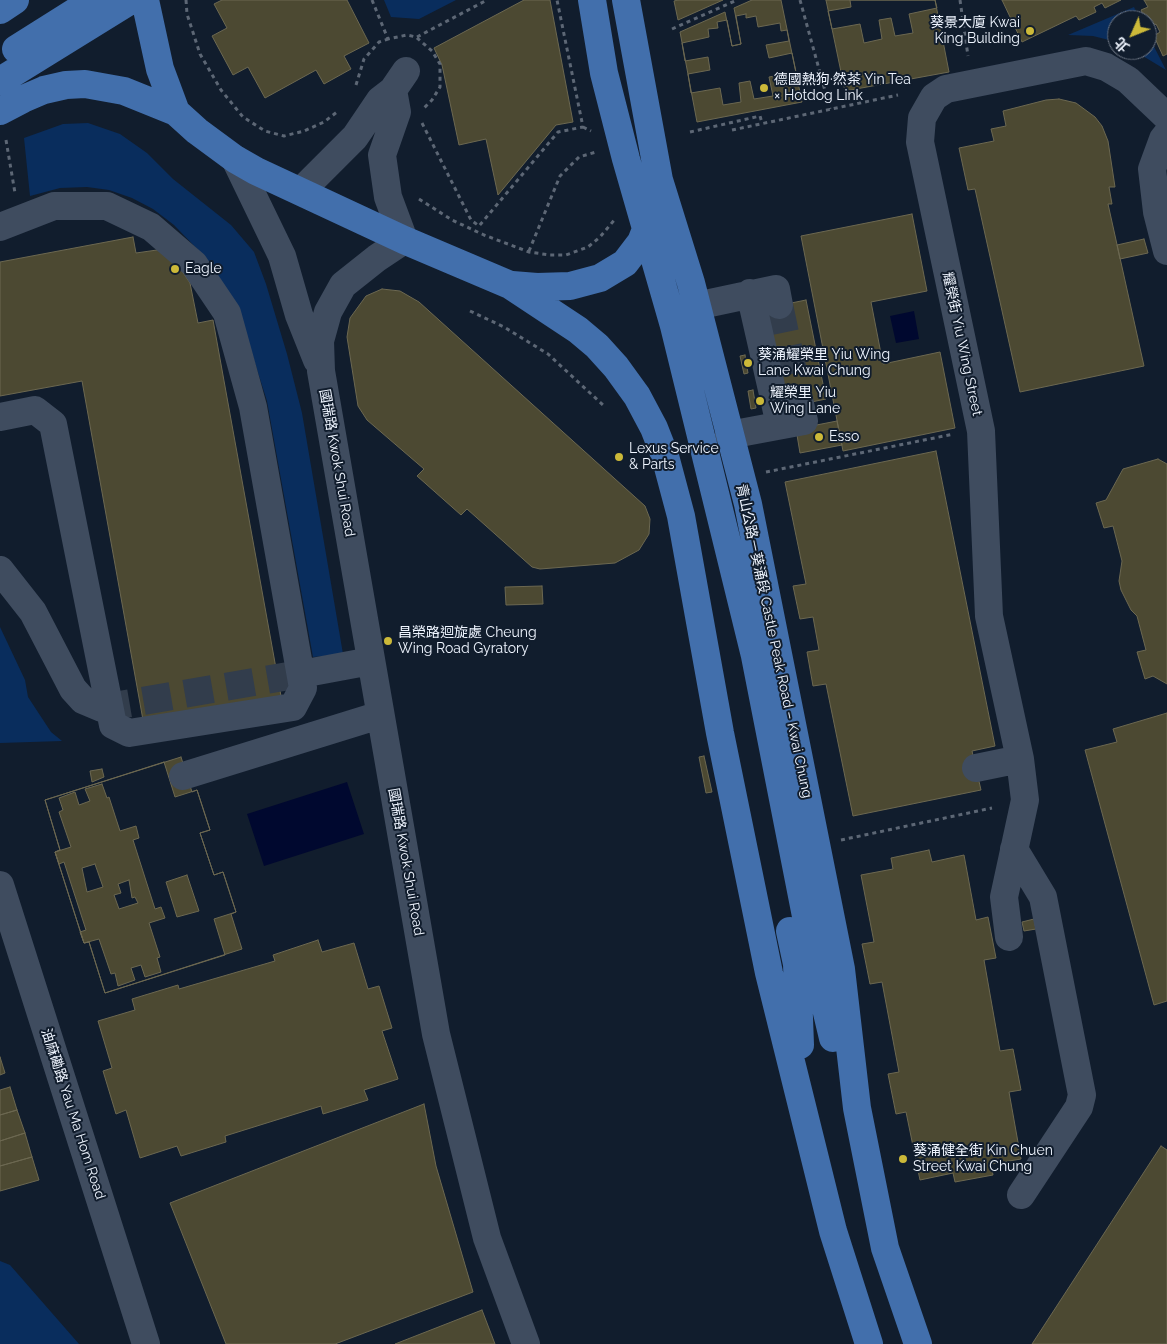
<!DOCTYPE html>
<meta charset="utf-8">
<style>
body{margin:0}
#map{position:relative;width:1167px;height:1344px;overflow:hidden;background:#111d2d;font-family:Raleway,"Noto Sans TC",sans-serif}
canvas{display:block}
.north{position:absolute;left:1107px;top:10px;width:50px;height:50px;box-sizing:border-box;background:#111d2d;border:1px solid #6a7381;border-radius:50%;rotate:226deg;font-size:14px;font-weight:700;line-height:20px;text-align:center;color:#eff5ff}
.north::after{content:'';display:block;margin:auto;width:18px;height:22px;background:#ccb939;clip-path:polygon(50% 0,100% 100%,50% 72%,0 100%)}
</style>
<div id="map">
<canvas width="1167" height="1344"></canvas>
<div class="north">北</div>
</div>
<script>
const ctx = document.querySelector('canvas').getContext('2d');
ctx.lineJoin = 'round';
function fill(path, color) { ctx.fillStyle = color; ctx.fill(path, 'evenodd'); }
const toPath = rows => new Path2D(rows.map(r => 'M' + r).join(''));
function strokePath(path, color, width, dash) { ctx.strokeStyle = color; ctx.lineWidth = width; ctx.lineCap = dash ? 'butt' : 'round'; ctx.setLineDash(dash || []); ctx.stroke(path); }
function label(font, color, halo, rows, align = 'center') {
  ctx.font = font + ' Raleway,"Noto Sans TC",sans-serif'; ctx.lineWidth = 4; ctx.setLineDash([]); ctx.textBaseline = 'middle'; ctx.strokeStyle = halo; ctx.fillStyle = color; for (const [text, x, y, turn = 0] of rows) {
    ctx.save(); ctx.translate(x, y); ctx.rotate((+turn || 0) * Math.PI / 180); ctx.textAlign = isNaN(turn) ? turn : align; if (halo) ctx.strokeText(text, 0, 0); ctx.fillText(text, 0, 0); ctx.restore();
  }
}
fill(toPath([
 [384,0,456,0,419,19,391,17],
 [1134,7,1140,20,1117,20,1117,42,1093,36,1068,35],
 [1147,33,1166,70,1133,50,1147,50],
 [88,123,120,134,147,153,173,179,231,225,254,252,266,284,287,354,302,413,343,654,313,657,267,401,240,316,219,277,202,254,174,225,153,209,132,198,109,190,87,187,60,188,30,196,24,138,63,124],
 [0,627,25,680,28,697,51,732,62,741,0,743],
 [0,1261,10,1265,79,1344,0,1344]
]), '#092d5d');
fill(toPath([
 [914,311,919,339,896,343,890,316],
 [347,782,364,834,264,866,247,814]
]), '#00082f');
const building = toPath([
 [222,0,347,0,369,43,344,56,351,69,324,84,316,70,265,98,248,67,233,75,212,36,227,28,214,4,222,0],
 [524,0,550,0,573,122,556,125,498,195,486,139,459,145,442,65,434,48,524,0],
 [678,0,723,0,678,20,674,1,678,0],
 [752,0,781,0,802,102,697,122,680,32,725,12,732,46,741,44,734,8,752,0],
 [826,0,935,0,949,72,845,91,826,0],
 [850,0,935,0,937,8,909,14,913,33,895,36,891,18,879,20,882,39,864,43,860,24,832,29,828,11,851,7,850,0],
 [1002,0,1121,0,1105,8,1102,3,1094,7,1096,12,1079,20,1076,16,1022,42,1002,0],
 [1144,0,1167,0,1167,54,1163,56,1154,36,1160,32,1156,24,1150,28,1141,10,1148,7,1144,0],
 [746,14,746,18,756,16,758,27,780,23,781,31,787,30,789,41,766,45,769,58,792,53,796,72,769,77,773,96,754,99,750,81,739,83,741,102,723,105,720,88,691,93,688,74,710,70,708,57,685,61,682,43,709,37,708,29,718,28,717,22,727,20,732,46,741,44,736,16,746,14],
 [1059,99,1076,103,1095,117,1102,126,1108,141,1115,187,1109,187,1112,204,1108,204,1144,366,1020,392,975,189,968,190,959,148,994,141,991,129,1006,126,1003,111,1046,100,1059,99],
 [912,214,927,291,871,302,883,364,940,352,955,428,843,451,801,236,912,214],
 [133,237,136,253,157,250,172,256,190,283,198,323,213,320,281,696,143,720,82,381,0,396,0,262,133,237],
 [1144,239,1148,253,1120,259,1117,245,1144,239],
 [382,289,400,291,419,302,645,506,650,519,649,534,639,550,615,563,540,569,532,567,467,509,461,515,417,476,424,469,367,420,358,406,347,337,350,318,366,296,382,289],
 [806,300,826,399,782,408,762,309,806,300],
 [745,355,748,373,744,374,740,356,745,355],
 [753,390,756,408,751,409,748,391,753,390],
 [837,421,842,445,800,453,796,429,837,421],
 [936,451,995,746,972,751,981,790,853,816,826,684,813,686,807,652,819,650,813,617,800,619,793,586,806,584,785,482,936,451],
 [1158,459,1167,464,1167,684,1153,676,1145,679,1137,652,1146,650,1137,616,1131,610,1121,590,1119,581,1122,561,1113,526,1104,528,1096,503,1106,500,1123,469,1158,459],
 [542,586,543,604,506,605,505,587,542,586],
 [1167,713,1167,1001,1154,1005,1085,750,1117,742,1113,729,1167,713],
 [704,756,712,792,706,793,699,757,704,756],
 [181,757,192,792,197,790,210,830,200,833,214,875,223,872,236,912,231,914,242,949,105,993,89,942,84,943,55,852,60,850,45,800,181,757],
 [164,762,175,797,197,790,210,830,200,833,214,875,223,872,236,912,214,919,225,955,105,993,89,942,84,943,55,852,60,850,45,800,164,762],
 [102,769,104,777,92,782,90,771,102,769],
 [102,784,107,798,109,797,120,831,136,826,139,838,133,840,155,909,161,907,165,918,149,923,160,957,157,958,161,972,145,977,141,965,131,968,135,980,118,986,115,973,111,974,99,939,84,943,80,932,86,930,64,862,59,864,55,852,71,847,59,812,63,810,59,798,75,792,79,805,90,801,85,789,102,784],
 [95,864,103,887,87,892,82,868,95,864],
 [129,880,132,898,135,897,138,903,119,909,114,895,121,893,118,884,129,880],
 [929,850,932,862,964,855,976,920,988,917,996,958,984,960,1000,1051,1013,1049,1021,1090,1009,1092,1021,1159,991,1164,993,1175,955,1182,953,1173,920,1180,906,1112,896,1114,888,1074,899,1072,882,982,870,984,862,944,874,942,861,875,893,869,891,858,929,850],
 [187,875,199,911,177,917,166,882,187,875],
 [1034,919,1036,929,1024,931,1022,922,1034,919],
 [318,940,322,952,354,943,368,989,379,986,392,1028,382,1031,398,1079,364,1090,368,1100,323,1114,321,1106,225,1136,226,1142,181,1156,177,1146,140,1158,126,1110,116,1114,103,1071,112,1068,98,1021,135,1010,132,999,178,985,179,989,275,961,273,955,318,940],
 [0,1057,5,1073,0,1075,0,1057],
 [10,1087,17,1110,0,1115,0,1090,10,1087],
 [424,1104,436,1166,473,1292,335,1344,226,1344,170,1203,424,1104],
 [17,1110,25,1133,0,1141,0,1115,17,1110],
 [25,1133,32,1157,0,1166,0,1141,25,1133],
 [1161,1146,1167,1150,1167,1344,1032,1344,1161,1146],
 [32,1157,39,1180,0,1191,0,1166,32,1157],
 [482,1310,495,1344,395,1344,482,1310]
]);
fill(building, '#4c4932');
strokePath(building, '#6c6851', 1);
strokePath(toPath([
 [779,305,800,404],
 [102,708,312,672]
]), '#323d4c', 28, [28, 14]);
strokePath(toPath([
 [186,0,187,14,200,54,221,90,243,117,265,131,284,136,304,131,324,122,337,112],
 [372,0,388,39,407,35,416,37,432,51,440,64,440,87,432,100,423,109],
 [800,0,830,109],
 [960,0,968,56],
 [672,29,737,0],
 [417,37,487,0],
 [356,85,364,59,379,42,388,39],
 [422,123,471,220,479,226,558,132,583,127,557,0],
 [583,127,591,131],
 [732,130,898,95],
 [690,132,760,116,762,123],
 [6,140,15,193],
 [419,199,452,220,484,235,529,252,550,255,566,255,588,247,600,237,616,218],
 [529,251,560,176,579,157,596,152],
 [470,311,504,327,548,354,603,405],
 [766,472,954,434],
 [841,840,992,808]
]), '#5d6775', 3, [4, 4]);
strokePath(toPath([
 [393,90,397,112,382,155,388,197,404,240,377,258,343,285,328,312,320,341,321,371,436,1034,487,1238,526,1344],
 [1167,134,1163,139,1152,169,1157,212,1167,251],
 [235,159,282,256,299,315,317,360],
 [302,190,355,137,380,100,393,90,406,71],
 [0,227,54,206,107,206,151,227,194,264,227,313,253,407,303,688,293,707,129,733,113,725,53,424,35,410,0,417],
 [750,293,780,425],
 [696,306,776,289,779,305],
 [729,435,804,421,800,404],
 [0,570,33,612,73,689,83,700,102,708],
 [312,672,371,661],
 [976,768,1020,759],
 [183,776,380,715],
 [1014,849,1043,897,1082,1095,1079,1107,1021,1195],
 [0,885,146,1344],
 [1009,937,1004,897,1025,800,1020,759,989,616,981,431,920,142,922,118,934,97,946,89,1086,61,1106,67,1128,80,1167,117]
]), '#3f4c5f', 28);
strokePath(toPath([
 [145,0,160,69,176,112,197,131,235,159,256,171,404,240,510,285,578,330,597,346,616,367,637,396,654,428,665,456,681,516,720,733,769,973,833,1231,869,1344],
 [592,0,604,73,626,159,674,326,755,656,815,962,833,1038],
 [626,0,659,180,691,283,748,504,841,969,857,1108,885,1248,918,1344],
 [0,10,15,0],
 [16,49,94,0],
 [0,81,131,0],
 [0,111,23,99,44,90,66,85,85,84,124,91,176,112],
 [512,285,537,287,570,286,600,278,625,263,641,242,650,219],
 [790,931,797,964,800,1045]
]), '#426fac', 28);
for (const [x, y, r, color] of [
 [1030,31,5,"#ccb939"],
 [764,88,5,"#ccb939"],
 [175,269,5,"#ccb939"],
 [748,363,5,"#ccb939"],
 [760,401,5,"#ccb939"],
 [819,437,5,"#ccb939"],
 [619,457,5,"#ccb939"],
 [388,641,5,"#ccb939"],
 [903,1159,5,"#ccb939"]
]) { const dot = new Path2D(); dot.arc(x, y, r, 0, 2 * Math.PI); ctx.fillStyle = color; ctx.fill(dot); strokePath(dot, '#111d2d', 2); }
label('14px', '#eff5ff', '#111d2d', [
 ["葵景大廈 Kwai",1020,23,"right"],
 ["King Building",1020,39,"right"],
 ["德國熱狗·然茶 Yin Tea",774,80],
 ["× Hotdog Link",774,96],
 ["Eagle",185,269],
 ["葵涌耀榮里 Yiu Wing",758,355],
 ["Lane Kwai Chung",758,371],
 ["耀榮里 Yiu",770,393],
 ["Wing Lane",770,409],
 ["Esso",829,437],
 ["Lexus Service",629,449],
 ["& Parts",629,465],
 ["昌榮路迴旋處 Cheung",398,633],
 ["Wing Road Gyratory",398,649],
 ["葵涌健全街 Kin Chuen",913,1151],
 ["Street Kwai Chung",913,1167]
], 'left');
label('14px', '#eff5ff', '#111d2d', [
 ["耀榮街 Yiu Wing Street",962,344,78],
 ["國瑞路 Kwok Shui Road",337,463,80],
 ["青山公路－葵涌段 Castle Peak Road – Kwai Chung",774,641,78],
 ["國瑞路 Kwok Shui Road",406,862,80],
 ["油麻磡路 Yau Ma Hom Road",73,1114,72]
]);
</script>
